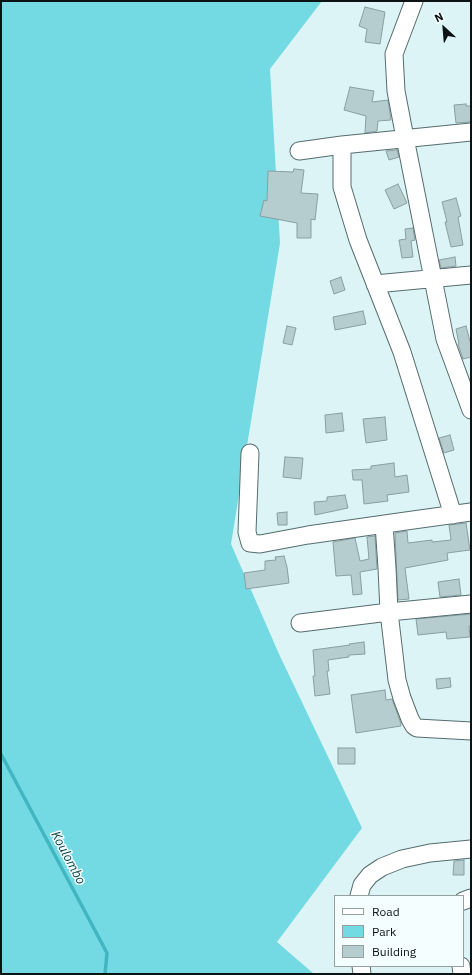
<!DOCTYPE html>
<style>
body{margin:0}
#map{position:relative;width:472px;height:975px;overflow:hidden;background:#dcf4f6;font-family:"IBM Plex Sans",sans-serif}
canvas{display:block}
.frame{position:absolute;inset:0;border:2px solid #0b1314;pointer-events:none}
.legend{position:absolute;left:334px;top:895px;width:130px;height:72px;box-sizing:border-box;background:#f4feff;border:1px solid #97a0a1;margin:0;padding:5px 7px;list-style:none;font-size:12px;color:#0b1314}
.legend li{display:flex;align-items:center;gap:8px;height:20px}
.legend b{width:20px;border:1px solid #97a0a1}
.north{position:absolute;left:424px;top:8px;width:40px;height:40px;-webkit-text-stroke:3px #f4feff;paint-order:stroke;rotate:334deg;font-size:11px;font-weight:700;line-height:16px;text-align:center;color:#0b1314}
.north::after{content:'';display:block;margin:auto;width:14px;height:18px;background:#0b1314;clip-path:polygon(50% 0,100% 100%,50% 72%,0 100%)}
</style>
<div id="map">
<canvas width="472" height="975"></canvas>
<div class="frame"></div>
<ul class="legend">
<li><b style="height:5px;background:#fff"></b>Road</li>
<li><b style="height:11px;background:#73dae3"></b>Park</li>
<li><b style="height:11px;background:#b5cdcf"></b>Building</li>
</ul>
<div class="north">N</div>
</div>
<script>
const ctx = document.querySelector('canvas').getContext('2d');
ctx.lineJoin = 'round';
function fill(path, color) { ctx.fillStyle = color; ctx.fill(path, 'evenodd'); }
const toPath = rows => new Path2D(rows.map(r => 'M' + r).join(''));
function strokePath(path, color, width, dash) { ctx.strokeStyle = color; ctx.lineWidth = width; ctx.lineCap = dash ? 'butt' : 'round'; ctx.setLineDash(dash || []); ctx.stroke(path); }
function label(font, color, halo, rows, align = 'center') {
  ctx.font = font + ' "IBM Plex Sans",sans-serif'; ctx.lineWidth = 3; ctx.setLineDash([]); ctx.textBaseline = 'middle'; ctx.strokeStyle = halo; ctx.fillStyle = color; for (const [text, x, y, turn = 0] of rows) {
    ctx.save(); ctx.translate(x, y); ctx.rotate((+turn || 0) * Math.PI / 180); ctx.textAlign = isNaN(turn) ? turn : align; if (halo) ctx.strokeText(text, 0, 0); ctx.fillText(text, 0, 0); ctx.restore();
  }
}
fill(toPath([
 [1,1,322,1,270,69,280,243,231,544,279,654,362,828,277,942,314,974,1,974]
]), '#73dae3');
strokePath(toPath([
 [1,754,107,953,105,974]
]), '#42b6c0', 3.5);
const building = toPath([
 [365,7,385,12,380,44,365,42,367,29,359,26,365,7],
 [350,87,374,91,372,102,388,100,391,120,378,121,377,131,365,133,366,116,344,110,350,87],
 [466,104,466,106,471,106,471,122,456,123,454,105,466,104],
 [397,150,399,157,389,160,386,151,397,150],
 [294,169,304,170,301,193,318,194,315,220,311,219,311,238,297,238,297,223,260,216,264,200,267,201,268,171,293,172,294,169],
 [398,184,407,203,394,209,385,190,398,184],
 [456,198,461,216,458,217,463,245,451,247,445,222,447,222,442,202,456,198],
 [413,228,415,240,411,241,413,257,402,258,399,240,406,239,405,229,413,228],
 [455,257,456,266,441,268,439,260,455,257],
 [341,277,345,290,334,294,330,281,341,277],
 [363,311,366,324,335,330,333,317,363,311],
 [287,326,296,328,292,345,283,343,287,326],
 [466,326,471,345,471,357,463,359,458,344,459,344,456,329,466,326],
 [342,413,344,431,326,433,325,415,342,413],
 [385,417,387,440,366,443,363,419,385,417],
 [450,435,454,450,444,453,439,438,450,435],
 [285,457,303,458,301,479,283,477,285,457],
 [394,463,395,477,407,475,409,492,387,495,388,501,364,504,362,480,353,480,352,470,371,469,371,466,394,463],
 [345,495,348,508,315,515,314,502,327,501,327,497,345,495],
 [287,512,287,525,278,525,277,513,287,512],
 [466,523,470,550,447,553,448,560,405,568,409,599,398,600,395,533,407,531,408,543,432,540,432,542,451,540,449,525,466,523],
 [375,536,377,569,360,572,362,594,353,595,351,575,336,576,333,542,355,538,360,561,369,559,367,537,375,536],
 [284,556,287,567,289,583,246,589,244,573,265,570,265,561,276,560,275,557,284,556],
 [459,579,461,595,440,597,438,582,459,579],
 [471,614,471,626,469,626,470,637,447,639,446,632,418,635,416,619,471,614],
 [364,642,365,654,349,655,349,657,328,660,329,671,327,671,330,694,315,696,313,676,315,676,313,650,350,645,349,644,364,642],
 [450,678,451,687,437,689,436,679,450,678],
 [385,690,386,700,392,699,400,721,401,726,356,733,351,695,385,690],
 [338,748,355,748,355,764,338,764,338,748],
 [464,860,464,875,453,875,454,861,464,860]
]);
fill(building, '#b5cdcf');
strokePath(building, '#889fa1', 1);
const minor = toPath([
 [414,1,394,54,396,91,405,138,445,339,471,410],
 [342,145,342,187,358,240,402,352,453,515],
 [299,151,342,145,471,132],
 [375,284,471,275],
 [250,453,247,532,250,543,260,544,308,535,406,521,471,512],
 [384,524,387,568,389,612,397,680,402,698,410,719,414,726,417,728,471,731],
 [300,623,389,612,471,604],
 [359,896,362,885,370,875,382,867,402,859,430,853,471,849],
 [463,901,471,898],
 [361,966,362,974],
 [461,966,462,974]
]);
strokePath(minor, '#566c6e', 19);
strokePath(minor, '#fff', 17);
label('italic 13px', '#093f43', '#f4feff', [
 ["Koulombo",68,858,62]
]);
</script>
